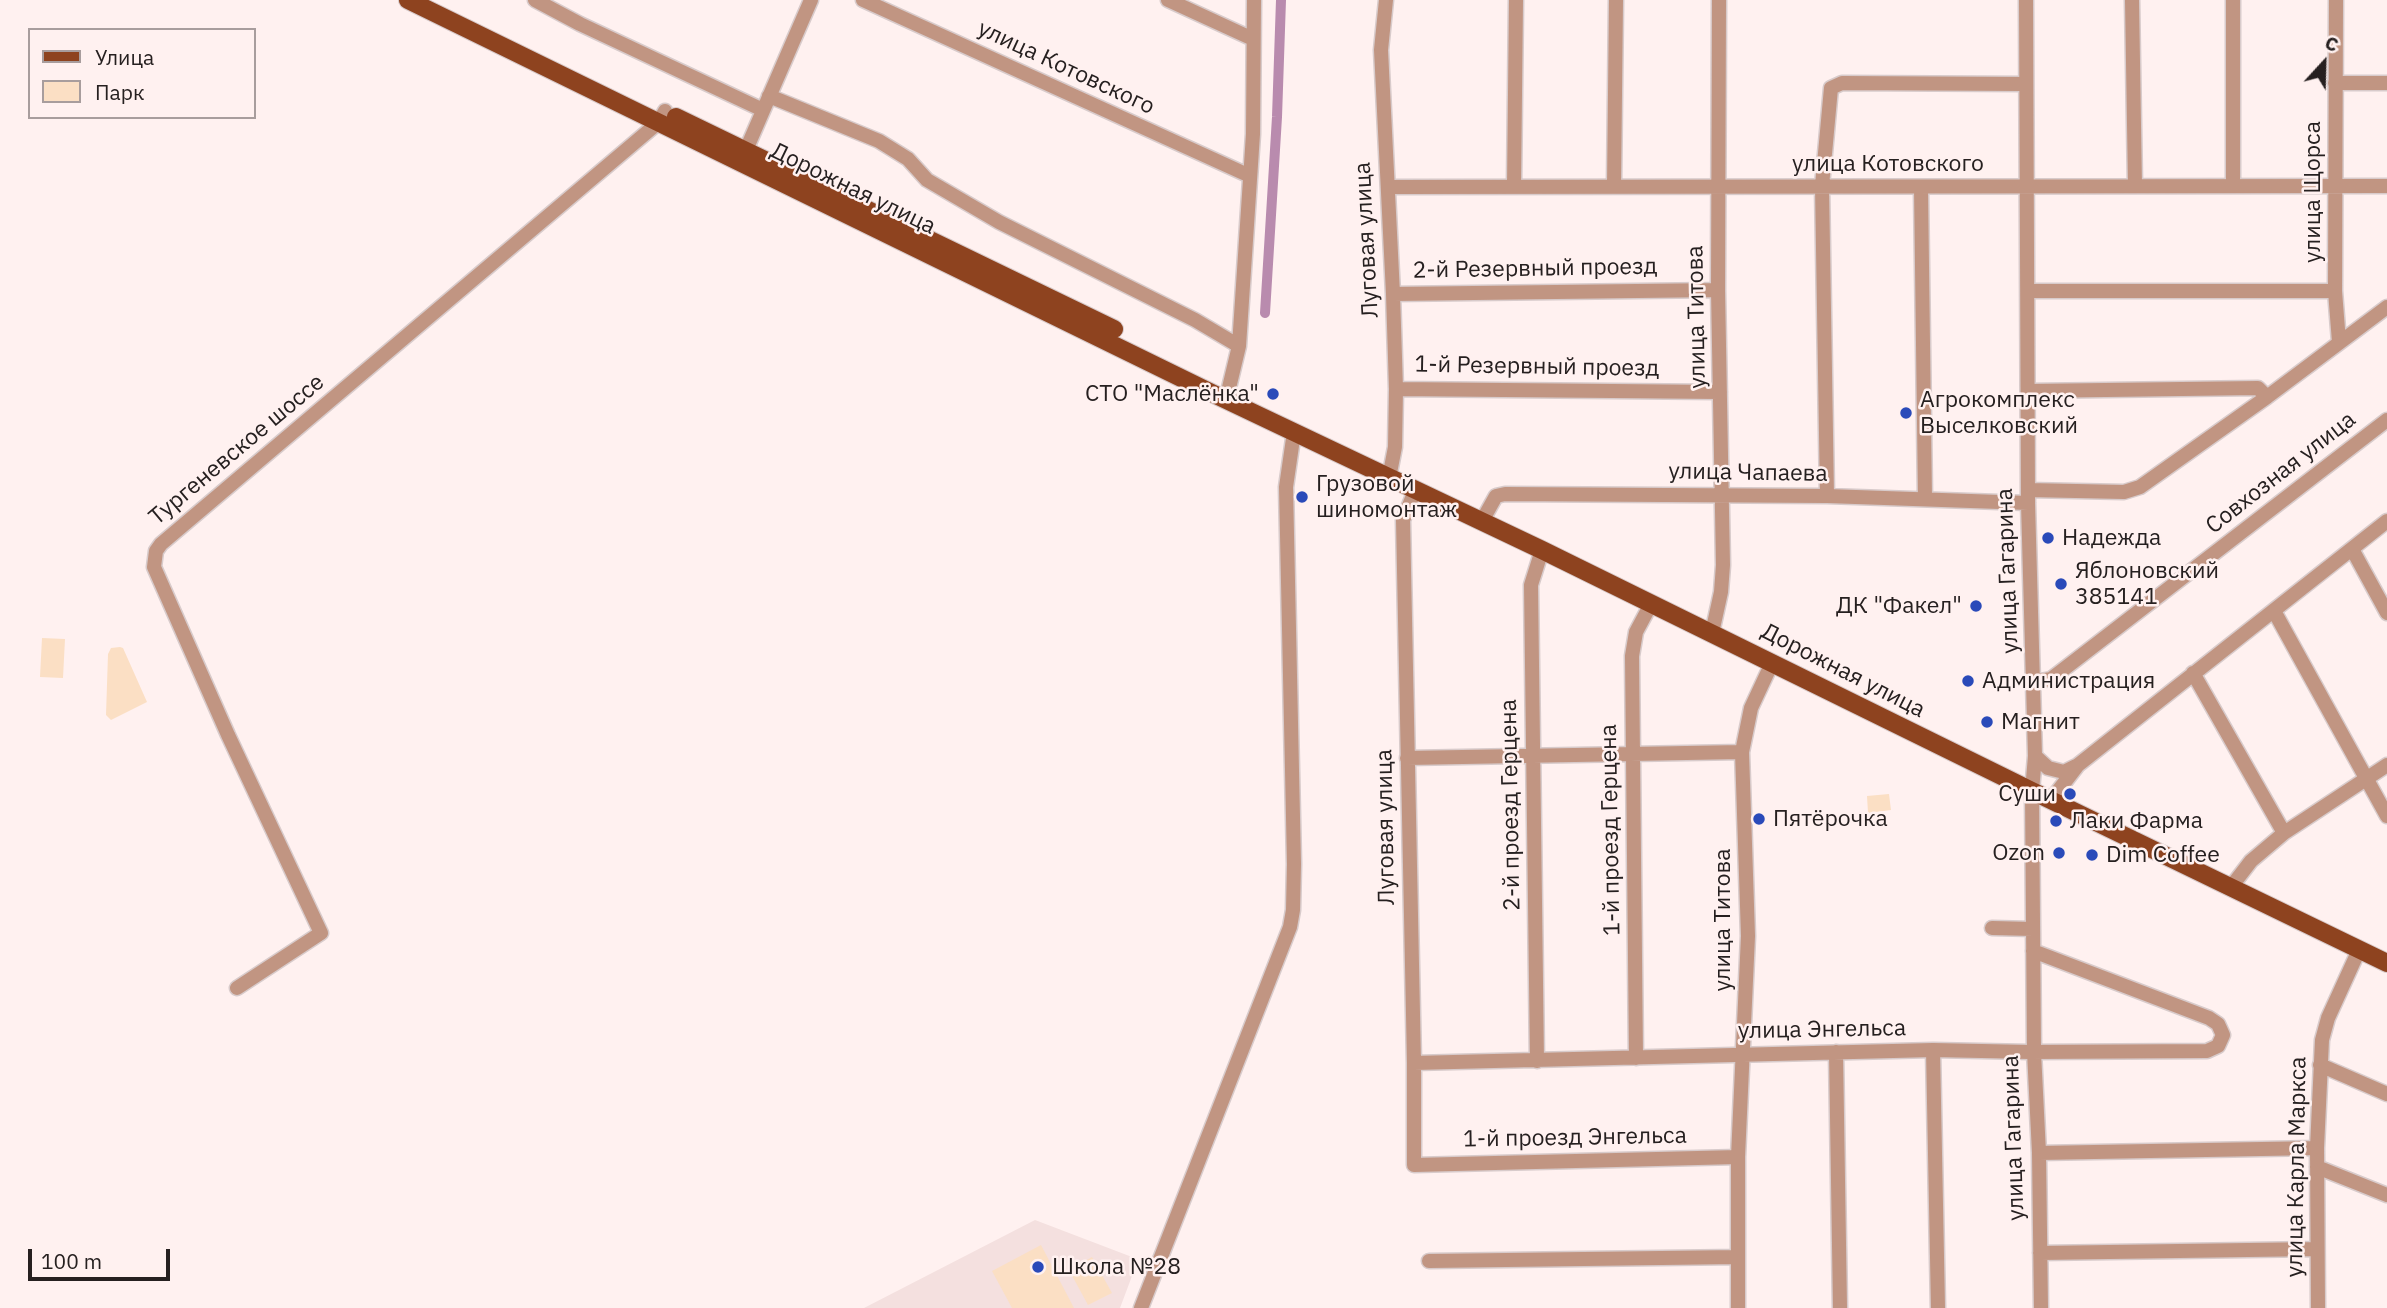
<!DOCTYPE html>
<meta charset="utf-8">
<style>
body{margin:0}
#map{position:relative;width:2387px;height:1308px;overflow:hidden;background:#fff1f0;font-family:"IBM Plex Sans",sans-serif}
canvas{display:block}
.legend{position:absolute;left:28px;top:28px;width:228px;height:91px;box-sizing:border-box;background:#fff1f0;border:2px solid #a89d9d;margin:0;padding:9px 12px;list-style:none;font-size:21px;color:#262020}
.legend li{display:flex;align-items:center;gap:14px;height:35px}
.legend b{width:35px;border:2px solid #a89d9d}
.north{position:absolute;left:2289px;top:28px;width:70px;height:70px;-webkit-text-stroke:5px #fff1f0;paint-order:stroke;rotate:22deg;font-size:19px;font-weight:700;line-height:28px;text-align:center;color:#262020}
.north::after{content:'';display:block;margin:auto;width:24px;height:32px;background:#262020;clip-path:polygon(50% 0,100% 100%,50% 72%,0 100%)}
.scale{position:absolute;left:28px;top:1249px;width:142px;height:32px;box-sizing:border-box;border:4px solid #262020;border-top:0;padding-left:9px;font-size:21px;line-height:24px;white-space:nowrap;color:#262020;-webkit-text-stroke:5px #fff1f0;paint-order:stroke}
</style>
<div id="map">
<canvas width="2387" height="1308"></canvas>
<ul class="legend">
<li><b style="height:9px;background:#8e431f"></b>Улица</li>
<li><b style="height:19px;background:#fbdfc4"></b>Парк</li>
</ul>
<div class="north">С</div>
<div class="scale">100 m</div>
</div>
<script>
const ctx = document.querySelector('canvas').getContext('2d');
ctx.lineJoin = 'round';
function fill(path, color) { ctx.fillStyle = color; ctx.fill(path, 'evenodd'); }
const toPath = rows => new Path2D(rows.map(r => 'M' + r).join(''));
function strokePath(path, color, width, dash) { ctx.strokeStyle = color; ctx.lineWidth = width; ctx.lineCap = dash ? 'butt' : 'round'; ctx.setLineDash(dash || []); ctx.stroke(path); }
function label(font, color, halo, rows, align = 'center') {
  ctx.font = font + ' "IBM Plex Sans",sans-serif'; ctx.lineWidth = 5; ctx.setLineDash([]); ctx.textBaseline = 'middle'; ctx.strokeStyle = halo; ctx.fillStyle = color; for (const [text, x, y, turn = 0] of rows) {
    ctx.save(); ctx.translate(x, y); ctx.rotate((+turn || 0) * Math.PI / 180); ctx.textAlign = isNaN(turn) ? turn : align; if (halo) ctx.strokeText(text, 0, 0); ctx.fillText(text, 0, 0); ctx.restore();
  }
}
fill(toPath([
 [1035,1220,1132,1257,1132,1276,1120,1308,864,1308]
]), '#f4e0df');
fill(toPath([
 [42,638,65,639,63,678,40,677],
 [120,647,123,648,147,702,111,720,106,715,108,654,111,648],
 [1889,794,1891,810,1868,813,1867,796],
 [1041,1245,1074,1308,1012,1308,992,1271],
 [1092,1257,1112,1293,1088,1305,1069,1270]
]), '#fbdfc4');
strokePath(toPath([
 [1265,313,1277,117,1281,0]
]), '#b98bae', 10);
const minor = toPath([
 [535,0,580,24,763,110],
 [863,0,1250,176],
 [1168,0,1253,39],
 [1386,0,1381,50,1393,294,1396,389,1395,447,1389,478],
 [2026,0,2028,503,2035,756,2032,791,2034,1052,2039,1153,2041,1308],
 [2132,0,2135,186],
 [2336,0,2335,291,2339,342],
 [2335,83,2387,83],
 [769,96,879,141,908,159,927,180,999,222,1195,320,1239,346],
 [746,150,811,0],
 [2233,186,2233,0],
 [1388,187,2387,186],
 [1514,187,1516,0],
 [1614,187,1616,0],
 [1921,188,1925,499],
 [2028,291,2335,291],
 [1393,294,1718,290],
 [1396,389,1720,392],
 [2029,391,2258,388,2267,397],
 [1228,392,1239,346,1253,134,1254,0],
 [2028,490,2124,492,2140,487,2267,397,2387,307],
 [1415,491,1403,520,1414,1063,1414,1165,1738,1157],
 [1827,496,1822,186,1831,88,1842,83,2026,84],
 [1482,521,1496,496,1505,494,1827,496,2028,503],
 [2352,549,2387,613],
 [2274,611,2387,816],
 [1712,633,1721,592,1723,565,1718,290,1719,0],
 [2193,673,2284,833],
 [2034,682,2051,679,2387,420],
 [2035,756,2048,768,2064,772,2076,766],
 [1407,758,1742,752],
 [2051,800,2078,765,2387,521],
 [2231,887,2251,861,2284,833,2387,765],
 [1992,928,2033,929],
 [237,988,321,933,228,735,154,567,156,551,161,544,659,122,665,111],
 [1933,1050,1938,1308],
 [1836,1052,1840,1308],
 [1636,1058,1632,656,1636,632,1651,604],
 [1537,1061,1531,585,1542,550],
 [1414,1063,1933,1050,2030,1052,2207,1051,2218,1046,2223,1035,2218,1024,2209,1018,2033,951],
 [2320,1065,2387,1094],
 [2039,1153,2317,1148],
 [2317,1167,2387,1195],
 [2040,1253,2317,1249],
 [1429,1261,1738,1257],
 [1141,1308,1290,927,1293,910,1294,864,1286,487,1294,432],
 [1738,1308,1738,1157,1748,936,1742,752,1751,708,1772,663],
 [2318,1308,2317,1148,2322,1040,2328,1018,2359,950]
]);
const major = toPath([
 [408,0,1220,397,1542,550,2032,791,2387,963],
 [676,117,1114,329]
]);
strokePath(minor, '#d8cbcb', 17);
strokePath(major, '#d8cbcb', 20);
strokePath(minor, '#c19582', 14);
strokePath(major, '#8e431f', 18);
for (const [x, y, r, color] of [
 [1273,394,7,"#2a4ab9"],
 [1906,413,7,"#2a4ab9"],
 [1302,497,7,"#2a4ab9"],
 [2048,538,7,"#2a4ab9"],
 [2061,584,7,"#2a4ab9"],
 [1976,606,7,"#2a4ab9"],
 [1968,681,7,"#2a4ab9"],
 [1987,722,7,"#2a4ab9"],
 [2070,794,7,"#2a4ab9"],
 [1759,819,7,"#2a4ab9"],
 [2056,821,7,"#2a4ab9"],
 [2059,853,7,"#2a4ab9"],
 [2092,855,7,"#2a4ab9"],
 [1038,1267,7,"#2a4ab9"]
]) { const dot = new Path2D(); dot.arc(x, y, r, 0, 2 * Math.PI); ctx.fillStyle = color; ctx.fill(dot); strokePath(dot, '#fff1f0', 2.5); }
label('23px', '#262020', '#fff1f0', [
 ["улица Котовского",1066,68,25],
 ["улица Котовского",1888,164],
 ["Дорожная улица",853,189,26],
 ["улица Щорса",2313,192,-90],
 ["Луговая улица",1367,240,-93],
 ["2-й Резервный проезд",1535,269,-1],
 ["улица Титова",1697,317,-91],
 ["1-й Резервный проезд",1537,367,1],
 ["Тургеневское шоссе",237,450,-40],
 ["улица Чапаева",1748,473,1],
 ["Совхозная улица",2281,473,-38],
 ["улица Гагарина",2008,571,-92],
 ["Дорожная улица",1843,671,27],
 ["2-й проезд Герцена",1511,805,-91],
 ["Луговая улица",1386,827,-91],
 ["1-й проезд Герцена",1611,830,-91],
 ["улица Титова",1723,920,-90],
 ["улица Энгельса",1822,1030,-1],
 ["1-й проезд Энгельса",1575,1138,-1],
 ["улица Гагарина",2014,1138,-92],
 ["улица Карла Маркса",2297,1167,-89]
]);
label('23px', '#262020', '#fff1f0', [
 ["СТО \"Маслёнка\"",1259,394,"right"],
 ["Агрокомплекс",1920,400],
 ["Выселковский",1920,426],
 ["Грузовой",1316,484],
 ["шиномонтаж",1316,510],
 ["Надежда",2062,538],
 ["Яблоновский",2075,571],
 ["385141",2075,597],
 ["ДК \"Факел\"",1962,606,"right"],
 ["Администрация",1982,681],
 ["Магнит",2001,722],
 ["Суши",2056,794,"right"],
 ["Пятёрочка",1773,819],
 ["Лаки Фарма",2070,821],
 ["Ozon",2045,853,"right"],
 ["Dim Coffee",2106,855],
 ["Школа №28",1052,1267]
], 'left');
</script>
